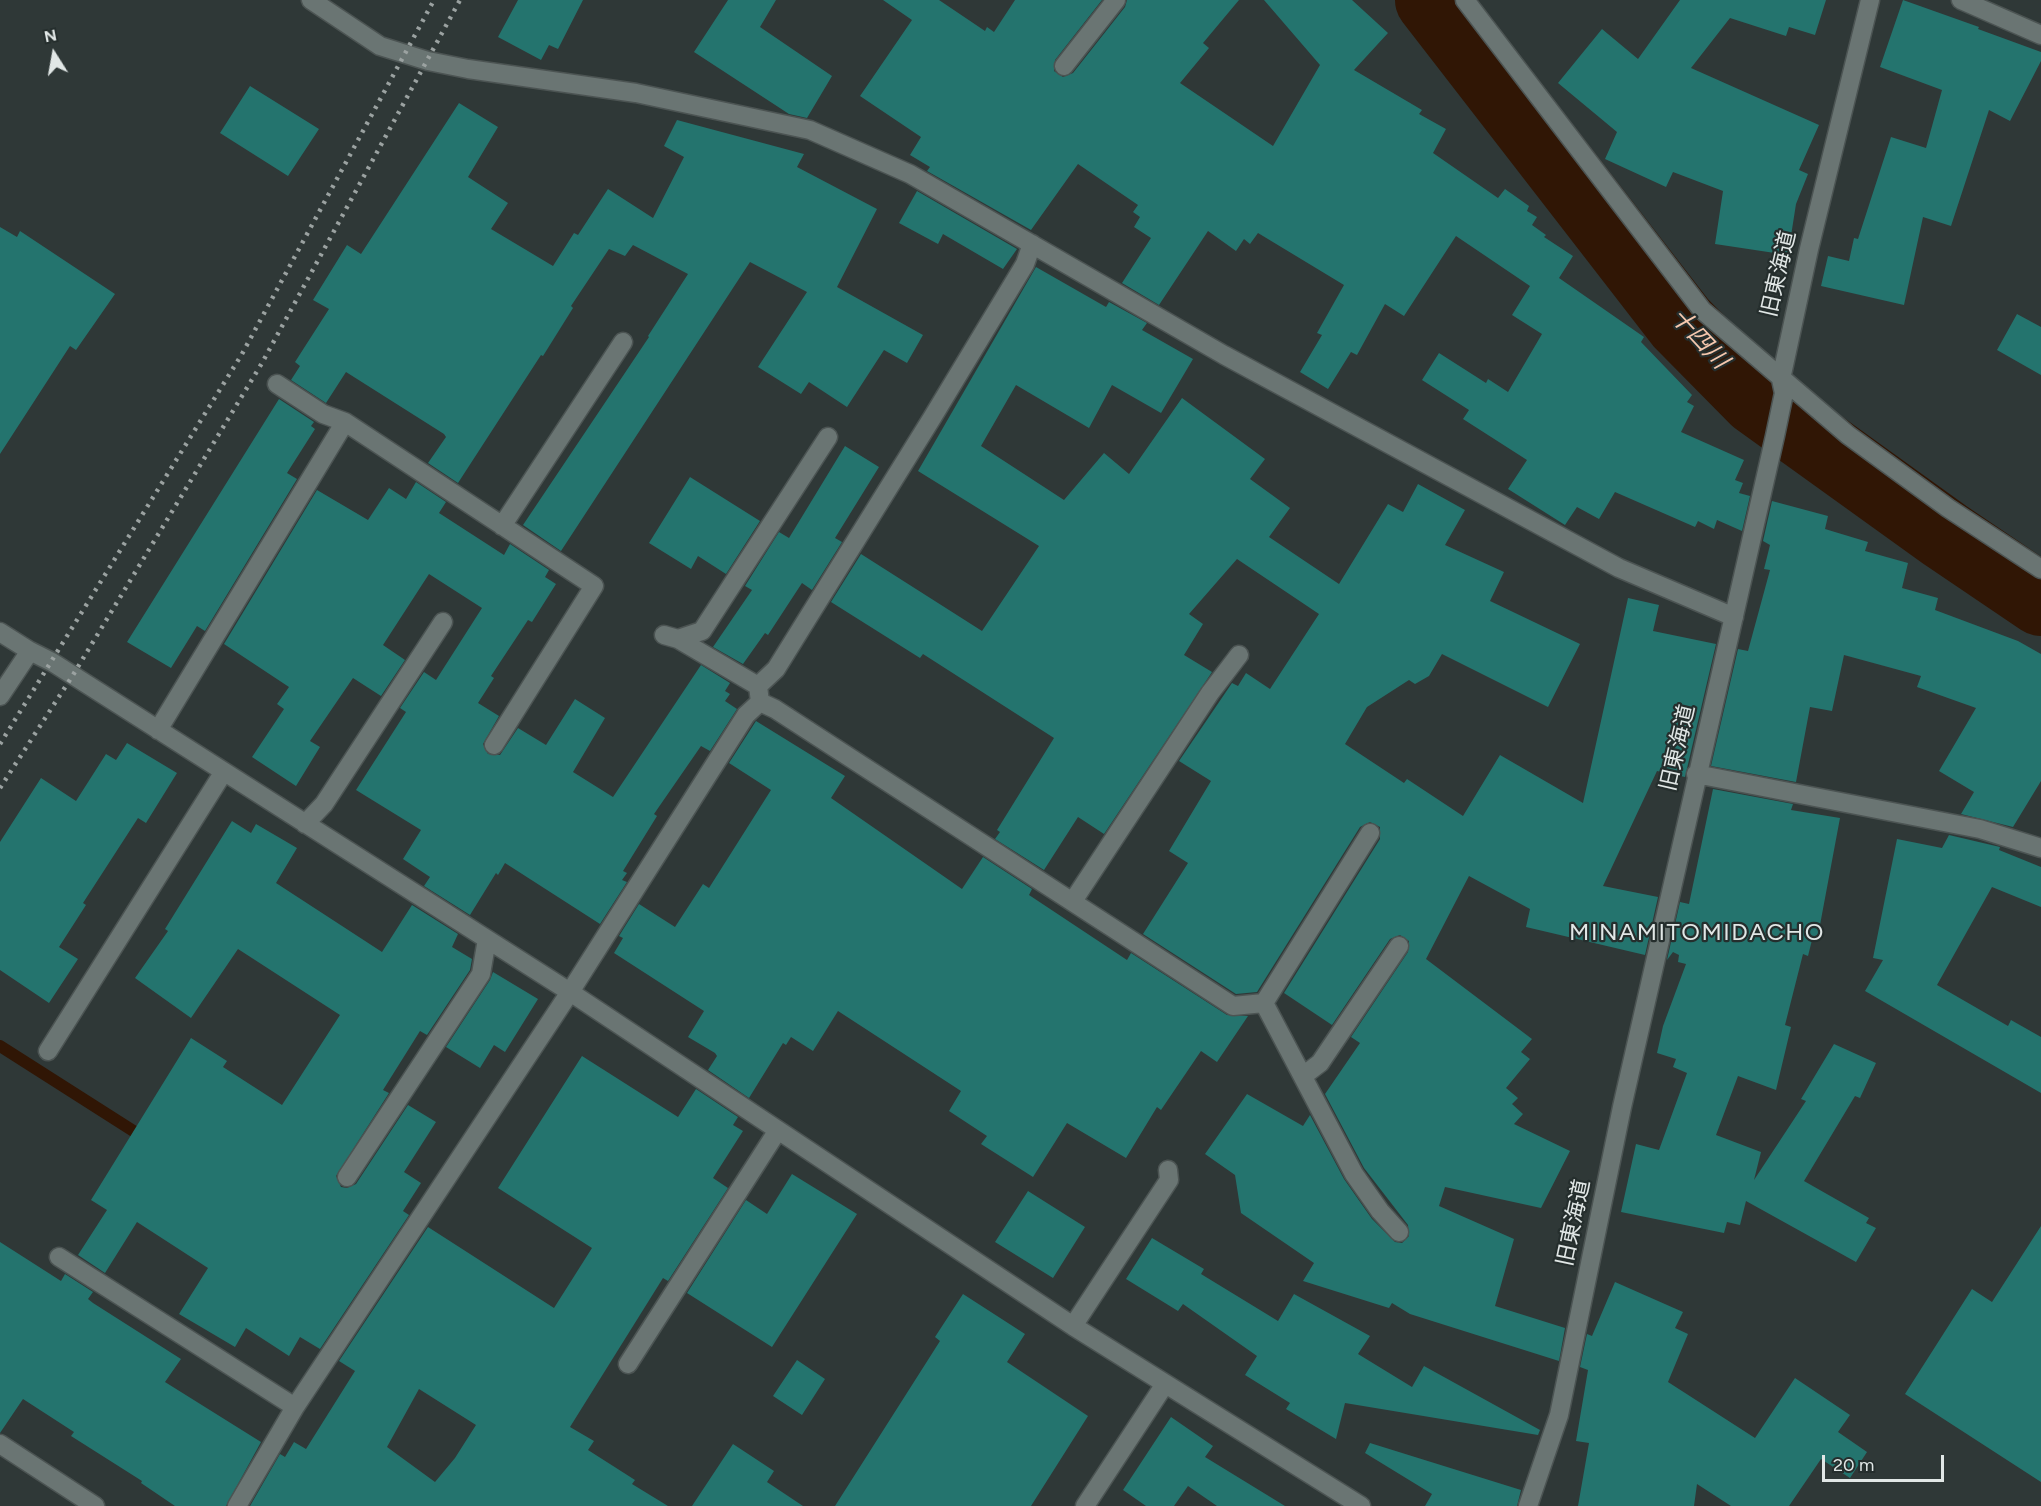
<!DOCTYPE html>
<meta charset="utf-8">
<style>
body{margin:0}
#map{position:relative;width:2041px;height:1506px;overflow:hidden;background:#2f3837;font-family:Figtree,sans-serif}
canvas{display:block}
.north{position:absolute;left:24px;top:24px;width:60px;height:60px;-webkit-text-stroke:4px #252e2d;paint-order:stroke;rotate:349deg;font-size:16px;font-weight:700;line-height:24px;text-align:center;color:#e1e7e6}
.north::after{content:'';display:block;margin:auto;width:21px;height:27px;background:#e1e7e6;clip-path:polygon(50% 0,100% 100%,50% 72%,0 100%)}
.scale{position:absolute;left:1822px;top:1455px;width:122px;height:27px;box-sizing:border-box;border:3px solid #e1e7e6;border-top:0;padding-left:8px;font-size:18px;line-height:21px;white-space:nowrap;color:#e1e7e6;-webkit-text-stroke:4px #252e2d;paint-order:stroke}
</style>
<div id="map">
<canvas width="2041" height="1506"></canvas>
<div class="north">N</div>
<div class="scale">20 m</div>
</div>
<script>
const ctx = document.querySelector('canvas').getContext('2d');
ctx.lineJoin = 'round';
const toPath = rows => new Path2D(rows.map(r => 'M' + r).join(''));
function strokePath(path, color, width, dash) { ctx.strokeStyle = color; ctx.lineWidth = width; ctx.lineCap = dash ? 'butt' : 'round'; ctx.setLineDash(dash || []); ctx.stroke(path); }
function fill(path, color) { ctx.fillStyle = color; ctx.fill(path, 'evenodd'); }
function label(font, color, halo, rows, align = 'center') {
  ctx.font = font + ' Figtree,"Noto Sans JP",sans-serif'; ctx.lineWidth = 4.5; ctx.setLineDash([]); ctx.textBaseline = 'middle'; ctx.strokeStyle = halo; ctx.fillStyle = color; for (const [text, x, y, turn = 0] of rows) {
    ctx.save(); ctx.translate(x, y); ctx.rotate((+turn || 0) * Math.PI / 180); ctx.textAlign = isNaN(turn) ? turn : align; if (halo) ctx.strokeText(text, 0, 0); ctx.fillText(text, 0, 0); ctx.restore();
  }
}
strokePath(toPath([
 [0,1046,146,1139]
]), '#301605', 12);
strokePath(toPath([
 [1431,0,1681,323,1756,399,1945,535,2041,600]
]), '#301605', 72);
fill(toPath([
 [518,0,583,0,558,49,549,45,541,60,498,37],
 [728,0,776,0,760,27,832,76,807,118,789,114,694,52],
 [883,0,939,0,985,31,987,27,994,32,1015,0,1102,0,1055,60,1054,71,1063,77,1073,73,1125,7,1127,0,1239,0,1203,43,1209,48,1180,83,1273,146,1320,65,1264,0,1352,0,1388,33,1354,70,1422,110,1419,114,1446,129,1433,153,1498,198,1505,189,1529,206,1527,211,1537,217,1532,225,1546,235,1544,237,1573,256,1559,278,1644,337,1641,342,1692,395,1687,402,1694,406,1681,432,1744,460,1735,480,1743,483,1739,493,1750,496,1742,531,1717,520,1714,529,1698,521,1695,527,1615,492,1599,519,1577,507,1565,525,1508,489,1527,460,1463,419,1469,410,1422,380,1439,353,1486,383,1488,379,1508,392,1542,334,1512,315,1530,286,1456,236,1404,316,1385,304,1357,355,1351,352,1328,389,1300,372,1322,335,1317,333,1344,285,1258,233,1250,244,1244,239,1236,251,1208,231,1159,305,1122,283,1151,238,1134,227,1140,217,1133,212,1138,205,1078,164,1031,230,927,171,930,167,910,155,921,137,860,96,912,20],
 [1680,0,1826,0,1815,35,1789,27,1786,36,1730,18,1691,68,1819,125,1799,170,1808,174,1796,204,1788,255,1715,244,1723,191,1673,172,1666,187,1605,159,1617,132,1558,83,1602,29,1638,59],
 [1903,0,1979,27,1978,29,2041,52,2041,61,2010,121,1989,110,1951,226,1923,217,1904,305,1821,286,1828,256,1849,261,1854,238,1858,239,1891,137,1926,148,1942,90,1880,67],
 [250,86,319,129,288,176,220,133],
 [459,103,498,127,468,177,508,203,491,229,553,266,574,233,578,235,608,189,653,218,684,157,664,146,677,120,804,154,797,167,877,209,837,287,923,335,907,363,884,350,847,407,809,382,801,394,758,367,807,292,750,262,561,551,523,525,649,337,648,336,688,274,633,245,625,256,609,249,571,306,573,308,543,356,541,355,458,483,428,463,446,437,444,434,346,372,326,403,291,380,300,366,295,362,329,309,313,300,347,245,361,254],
 [917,191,1017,249,1003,269,943,234,938,244,899,223],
 [0,227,17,237,20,231,115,294,76,350,70,346,0,454],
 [1036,267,1106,307,1109,302,1147,323,1142,330,1193,359,1161,413,1112,385,1089,428,1016,385,981,446,1064,500,1104,453,1129,474,1182,398,1265,459,1250,479,1290,508,1269,537,1339,584,1388,504,1403,512,1418,484,1465,510,1445,545,1504,572,1490,601,1580,644,1548,707,1442,654,1429,676,1415,684,1409,680,1367,707,1345,744,1404,783,1407,779,1463,816,1500,755,1583,803,1628,598,1659,605,1653,631,1716,644,1685,777,1657,771,1603,886,1658,897,1645,955,1526,927,1530,909,1469,876,1426,959,1532,1039,1521,1052,1530,1059,1506,1088,1518,1098,1512,1104,1523,1114,1514,1124,1570,1151,1541,1208,1445,1187,1439,1206,1514,1239,1495,1306,1565,1328,1559,1361,1410,1314,1392,1303,1389,1308,1303,1281,1314,1263,1241,1213,1235,1175,1205,1154,1247,1094,1303,1126,1310,1115,1344,1179,1372,1219,1395,1242,1402,1243,1409,1236,1408,1225,1364,1168,1325,1094,1360,1043,1351,1037,1408,952,1409,941,1400,935,1390,939,1332,1025,1284,993,1380,839,1380,827,1370,822,1360,827,1257,992,1236,994,1143,934,1188,863,1169,851,1211,781,1179,761,1232,683,1238,686,1246,673,1270,689,1319,614,1237,559,1189,614,1203,624,1184,655,1212,672,1104,834,1078,817,1044,870,995,839,1000,832,997,830,1054,738,923,654,920,658,831,602,861,554,982,631,1039,546,918,471],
 [2017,314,2041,327,2041,375,1997,350],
 [279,399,314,422,311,426,315,429,287,473,297,479,205,631,197,626,171,668,127,642],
 [845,446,879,467,835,538,842,542,812,590,802,583,768,635,765,633,743,664,713,647,752,590,745,586,779,532,789,538],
 [690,477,760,521,726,574,698,556,691,569,649,543],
 [416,482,446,502,439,513,504,555,510,544,549,570,545,577,556,584,532,622,528,620,491,676,494,678,478,703,499,716,483,744,488,754,500,755,518,728,546,745,575,699,605,718,573,772,613,797,701,665,730,683,725,691,730,694,725,701,737,709,710,751,701,746,654,814,657,816,623,871,627,873,622,880,627,882,600,924,505,863,498,875,496,873,470,915,424,886,430,877,403,859,421,830,356,790,406,712,400,708,424,672,436,680,482,608,429,574,383,645,405,660,381,696,353,678,310,741,320,747,296,786,252,757,284,709,277,704,289,687,224,644,317,490,368,520,389,488,406,499],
 [1772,501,1828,516,1825,529,1868,542,1865,551,1908,563,1902,588,1938,598,1935,610,2018,641,2041,654,2041,781,2013,827,1961,814,1974,792,1939,771,1976,708,1917,687,1921,676,1844,655,1832,711,1810,707,1796,782,1711,766,1738,649,1748,651,1770,570,1764,569,1770,545,1763,541],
 [756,721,845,776,831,798,962,889,983,857,1032,889,1029,895,1127,960,1131,953,1227,1015,1248,1016,1217,1062,1201,1051,1161,1110,1157,1107,1126,1158,1067,1123,1033,1177,981,1144,987,1136,949,1111,961,1091,838,1011,813,1051,791,1037,786,1045,783,1043,749,1098,708,1070,717,1056,715,1053,688,1037,704,1011,614,953,623,938,619,936,639,904,675,927,703,884,709,888,771,790,729,763],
 [127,743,177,773,146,823,138,818,83,903,86,905,59,947,78,959,49,1003,0,970,0,842,41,778,76,801,106,754,116,760],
 [1713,789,1793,804,1791,810,1840,818,1817,941,1812,940,1808,956,1803,954,1785,1025,1791,1027,1776,1090,1738,1076,1716,1135,1761,1152,1754,1180,1806,1101,1801,1099,1834,1044,1876,1063,1860,1098,1855,1096,1804,1181,1869,1218,1866,1223,1876,1228,1856,1262,1746,1201,1740,1225,1727,1222,1724,1233,1621,1212,1636,1144,1659,1150,1687,1073,1673,1067,1676,1059,1657,1053,1663,1026,1686,964,1678,962,1679,955,1673,952,1667,960,1680,902,1689,904],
 [232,821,251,833,256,824,297,848,276,883,382,952,412,905,458,934,452,947,472,959,470,970,427,1035,420,1031,383,1090,389,1093,336,1176,341,1187,347,1188,356,1184,408,1105,436,1122,404,1172,421,1183,403,1211,409,1215,320,1349,300,1337,289,1356,246,1328,235,1347,179,1314,208,1268,137,1222,105,1273,78,1255,107,1210,91,1200,191,1038,227,1061,223,1067,282,1105,340,1015,238,949,191,1018,135,978,168,931,165,929],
 [1949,835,2000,847,1999,850,2041,867,2041,907,1992,887,1937,985,2008,1026,2011,1020,2041,1037,2041,1093,1865,991,1883,960,1873,958,1897,839,1942,848],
 [493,972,538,999,505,1052,494,1045,480,1068,446,1047,490,980],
 [582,1056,678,1117,696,1089,738,1117,733,1125,743,1131,713,1178,728,1188,668,1281,663,1278,570,1427,594,1441,588,1450,635,1480,632,1484,668,1506,250,1506,280,1454,285,1457,294,1442,306,1449,355,1371,339,1361,428,1227,554,1308,592,1248,498,1188],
 [419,1389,476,1425,455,1458,435,1482,387,1447],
 [792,1174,857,1214,772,1347,687,1293,746,1200,767,1214],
 [1028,1191,1085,1227,1053,1278,995,1242],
 [2041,1226,2041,1482,1905,1394,1972,1289,1992,1302],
 [1152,1238,1204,1269,1201,1274,1278,1321,1294,1294,1370,1336,1358,1354,1412,1387,1424,1366,1540,1430,1538,1435,1345,1403,1336,1439,1286,1409,1290,1403,1245,1375,1257,1356,1183,1304,1178,1311,1126,1279],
 [0,1242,61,1281,65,1274,93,1292,88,1299,93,1303,181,1359,165,1382,261,1442,226,1506,175,1506,141,1483,142,1481,71,1436,74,1432,23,1399,0,1433],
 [1615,1282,1683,1312,1675,1328,1688,1334,1668,1382,1755,1438,1795,1378,1850,1415,1838,1432,1867,1452,1850,1478,1821,1459,1789,1506,1731,1506,1697,1484,1694,1506,1578,1506,1589,1443,1576,1441,1588,1370,1580,1367,1587,1334,1592,1336],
 [963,1294,1025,1334,1007,1362,1088,1416,1031,1506,835,1506,940,1341,935,1337],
 [797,1360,825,1379,802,1415,773,1396],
 [1171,1417,1213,1446,1205,1457,1285,1506,1217,1506,1188,1486,1174,1506,1146,1506,1123,1490],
 [1370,1443,1521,1490,1517,1506,1425,1506,1432,1494,1365,1453],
 [733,1444,774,1471,767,1482,803,1506,692,1506]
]), '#24746e');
const street = toPath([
 [311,0,380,46,428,61,468,69,636,93,810,130,910,174,1224,355,1619,568,1734,617],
 [1465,0,1702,310,1848,435,1948,508,2041,569],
 [1961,0,2041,35],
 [1064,66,1116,0],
 [277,384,323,414,345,422,594,586,494,745],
 [502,526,623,342],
 [0,632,30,651,52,662,570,992,1073,1326,1361,1506],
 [664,635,678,639,758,686],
 [678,639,702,631,828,437],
 [0,696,30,651],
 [760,702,775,709,1233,1006,1264,1003,1354,1174,1380,1211,1399,1232],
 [760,702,758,686,776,669,932,418,1025,264,1032,244],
 [158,730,345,422],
 [1696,774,1980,829,2041,848],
 [305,824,324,804,443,622],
 [1073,901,1210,693,1239,655],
 [1264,1003,1370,833],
 [48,1051,223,773],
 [1303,1076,1320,1063,1399,946],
 [347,1177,481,974,487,939],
 [59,1257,295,1407],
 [1073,1326,1169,1180,1168,1170],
 [628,1364,778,1130],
 [0,1444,95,1506],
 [237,1506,295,1407,570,992,746,715,760,702],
 [1085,1506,1165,1384],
 [1528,1506,1559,1415,1622,1107,1775,436,1784,393,1781,379,1809,249,1870,0]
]);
strokePath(street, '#4c5453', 21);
strokePath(street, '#6a7573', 18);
strokePath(toPath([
 [0,744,242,354,434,0],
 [0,788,73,675,262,363,460,0]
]), '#9ba2a1', 4.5, [3, 6]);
label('22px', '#e1e7e6', '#252e2d', [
 ["旧東海道",1779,274,-77],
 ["旧東海道",1678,748,-77],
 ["旧東海道",1574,1223,-78]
]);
label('italic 24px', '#f5c7ad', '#252e2d', [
 ["十四川",1699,339,47]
]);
ctx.letterSpacing = '1.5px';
label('24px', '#e1e7e6', '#252e2d', [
 ["MINAMITOMIDACHO",1697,933]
]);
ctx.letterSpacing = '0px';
</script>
